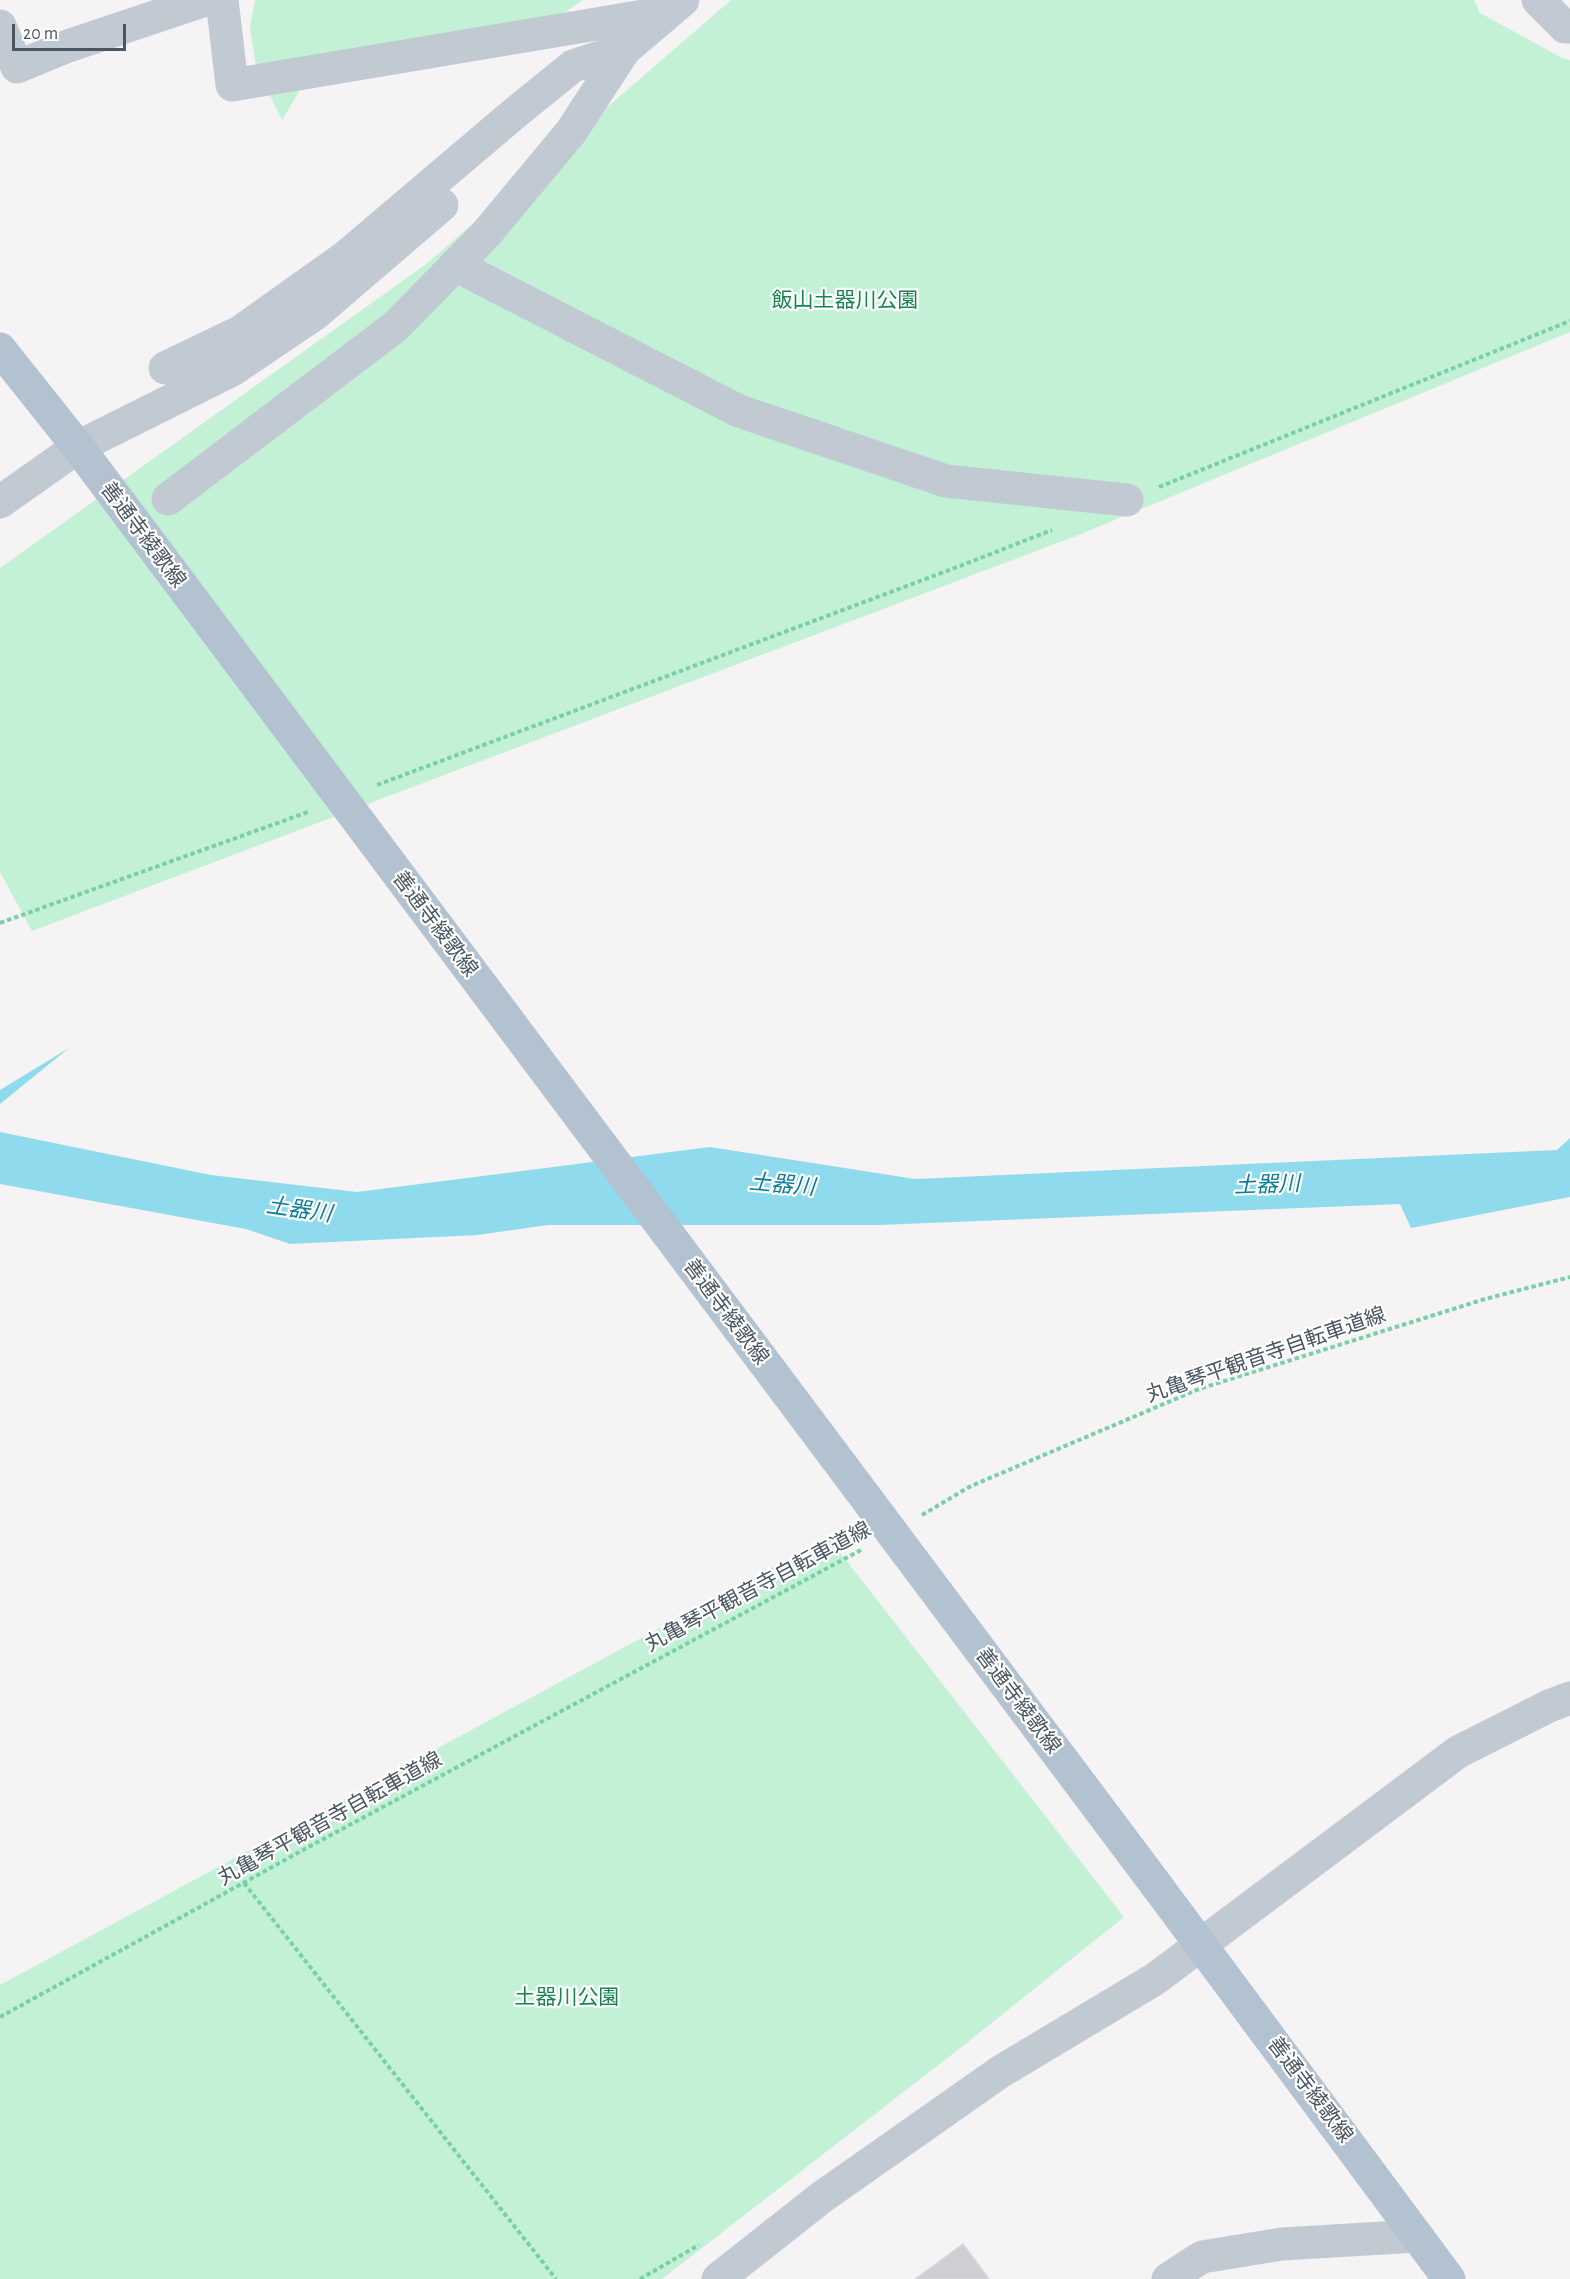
<!DOCTYPE html>
<meta charset="utf-8">
<style>
body{margin:0}
#map{position:relative;width:1570px;height:2279px;overflow:hidden;background:#f5f3f3;font-family:"Alegreya Sans",sans-serif}
canvas{display:block}
.scale{position:absolute;left:12px;top:24px;width:114px;height:27px;box-sizing:border-box;border:3px solid #4a5661;border-top:0;padding-left:8px;font-size:18px;line-height:21px;white-space:nowrap;color:#4a5661;-webkit-text-stroke:4px #fff;paint-order:stroke}
</style>
<div id="map">
<canvas width="1570" height="2279"></canvas>
<div class="scale">20 m</div>
</div>
<script>
const ctx = document.querySelector('canvas').getContext('2d');
ctx.lineJoin = 'round';
function fill(path, color) { ctx.fillStyle = color; ctx.fill(path, 'evenodd'); }
const toPath = rows => new Path2D(rows.map(r => 'M' + r).join(''));
function strokePath(path, color, width, dash) { ctx.strokeStyle = color; ctx.lineWidth = width; ctx.lineCap = dash ? 'butt' : 'round'; ctx.setLineDash(dash || []); ctx.stroke(path); }
function label(font, color, halo, rows, align = 'center') {
  ctx.font = font + ' "Alegreya Sans","Noto Sans JP",sans-serif'; ctx.lineWidth = 4.5; ctx.setLineDash([]); ctx.textBaseline = 'middle'; ctx.strokeStyle = halo; ctx.fillStyle = color; for (const [text, x, y, turn = 0] of rows) {
    ctx.save(); ctx.translate(x, y); ctx.rotate((+turn || 0) * Math.PI / 180); ctx.textAlign = isNaN(turn) ? turn : align; if (halo) ctx.strokeText(text, 0, 0); ctx.fillText(text, 0, 0); ctx.restore();
  }
}
fill(toPath([
 [255,0,583,0,555,19,314,67,282,120,256,67,250,27],
 [731,0,1474,0,1480,13,1562,58,1570,60,1570,332,1076,536,32,931,0,872,0,568,425,265],
 [828,1537,1124,1917,968,2042,662,2279,0,2279,0,1985]
]), '#c3f1d5');
fill(toPath([
 [69,1048,0,1104,0,1090],
 [0,1132,211,1175,357,1192,710,1147,915,1179,1557,1150,1570,1138,1570,1197,1411,1228,1400,1204,879,1225,548,1225,477,1235,290,1244,246,1229,0,1184]
]), '#90daee');
const building = toPath([
 [963,2244,989,2279,915,2279,963,2244]
]);
fill(building, '#cdcfd5');
strokePath(building, '#d7d9de', 1.5);
strokePath(toPath([
 [1159,487,1570,321],
 [377,785,960,566,1052,530],
 [0,923,308,812],
 [922,1515,971,1486,1199,1389,1485,1299,1570,1277],
 [244,1883,556,2279],
 [0,2017,303,1850,861,1550],
 [640,2279,699,2245]
]), '#7ad0a6', 4, [4.5, 3]);
strokePath(toPath([
 [222,0,232,85,668,12],
 [1538,0,1565,27,1570,27],
 [0,26,17,67,68,46,205,0],
 [609,63,683,0],
 [455,265,739,411,946,481,1127,500],
 [165,368,240,332,344,258,515,113,573,66,625,49,571,132,486,234,396,326,168,499],
 [0,502,78,447,232,370,315,314,442,205],
 [718,2279,822,2197,1000,2072,1155,1979,1458,1752,1549,1706,1570,1698],
 [1168,2279,1202,2257,1282,2244,1417,2236]
]), '#c1cad2', 33);
strokePath(toPath([
 [0,349,78,447],
 [1157,1886,1449,2279]
]), '#b3c2d1', 33);
strokePath(toPath([
 [78,447,1157,1886]
]), '#b3c2d1', 33);
label('21px', '#17864f', '#fff', [
 ["飯山土器川公園",845,301],
 ["土器川公園",567,1998]
]);
label('21px', '#4a5661', '#fff', [
 ["善通寺綾歌線",143,535,53],
 ["善通寺綾歌線",435,924,53],
 ["善通寺綾歌線",726,1312,53],
 ["丸亀琴平観音寺自転車道線",1266,1355,-19],
 ["丸亀琴平観音寺自転車道線",758,1587,-28],
 ["善通寺綾歌線",1018,1701,53],
 ["丸亀琴平観音寺自転車道線",330,1819,-29],
 ["善通寺綾歌線",1310,2090,53]
]);
label('italic 22px', '#0c7c9b', '#fff', [
 ["土器川",782,1185,5],
 ["土器川",1267,1185,-2],
 ["土器川",299,1210,8]
]);
</script>
